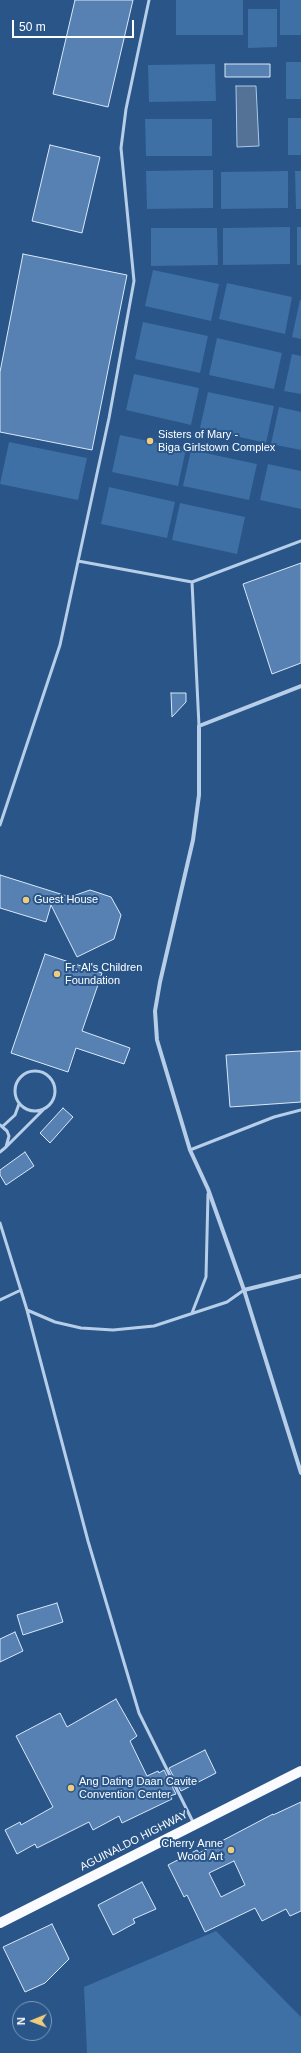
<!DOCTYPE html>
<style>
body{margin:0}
#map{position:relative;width:301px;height:2053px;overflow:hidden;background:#295589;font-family:Arial,sans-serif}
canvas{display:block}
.north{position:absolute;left:12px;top:2001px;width:40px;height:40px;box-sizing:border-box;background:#295589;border:1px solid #7f99b8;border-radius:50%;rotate:269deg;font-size:11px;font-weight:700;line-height:16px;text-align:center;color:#fff}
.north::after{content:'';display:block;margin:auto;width:14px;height:18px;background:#f0cc7e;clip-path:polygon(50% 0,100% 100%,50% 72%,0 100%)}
.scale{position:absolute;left:12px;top:20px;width:122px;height:18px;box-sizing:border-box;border:2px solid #fff;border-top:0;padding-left:5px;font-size:12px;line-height:14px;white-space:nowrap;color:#fff;-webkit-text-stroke:3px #295589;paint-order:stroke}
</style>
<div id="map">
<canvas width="301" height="2053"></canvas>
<div class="north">N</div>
<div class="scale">50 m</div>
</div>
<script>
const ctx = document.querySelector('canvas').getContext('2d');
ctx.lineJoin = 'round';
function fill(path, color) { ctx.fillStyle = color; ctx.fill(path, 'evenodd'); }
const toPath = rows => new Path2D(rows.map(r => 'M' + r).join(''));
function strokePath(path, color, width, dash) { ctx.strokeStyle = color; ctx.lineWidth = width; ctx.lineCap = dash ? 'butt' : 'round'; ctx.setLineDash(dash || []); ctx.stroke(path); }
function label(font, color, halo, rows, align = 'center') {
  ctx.font = font + ' Arial,sans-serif'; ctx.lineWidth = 4; ctx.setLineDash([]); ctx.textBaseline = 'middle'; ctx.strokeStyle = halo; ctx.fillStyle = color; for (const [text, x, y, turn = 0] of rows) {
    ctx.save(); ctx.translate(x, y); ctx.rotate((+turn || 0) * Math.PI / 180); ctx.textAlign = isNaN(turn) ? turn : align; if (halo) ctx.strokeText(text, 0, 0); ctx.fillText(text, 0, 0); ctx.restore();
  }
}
fill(toPath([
 [176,0,243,0,243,35,176,35],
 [280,0,301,0,301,35,280,35],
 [248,9,277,9,277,47,248,48],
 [286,62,301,62,301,99,286,99],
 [215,64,216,101,149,102,148,65],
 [288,118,301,118,301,155,288,155],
 [145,119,212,119,212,156,146,156],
 [213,170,213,208,147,209,146,171],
 [288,171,288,208,221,209,221,172],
 [295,171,301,171,301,209,296,209],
 [290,227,290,264,223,265,223,228],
 [297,227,301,227,301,265,297,265],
 [151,228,217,228,218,265,151,266],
 [153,270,219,284,211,321,145,306],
 [227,283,292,297,285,334,219,319],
 [300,300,301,300,301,339,292,337],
 [143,322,208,336,200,373,135,359],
 [217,338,282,353,274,389,209,375],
 [292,354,301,356,301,394,284,391],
 [134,374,199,388,191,425,126,410],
 [208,392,274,406,266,443,200,428],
 [279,407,301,412,301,450,271,444],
 [120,435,186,449,178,486,112,472],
 [9,442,87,458,78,500,0,484],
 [191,450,257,464,249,500,183,486],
 [268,464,301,471,301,509,260,500],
 [109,487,175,502,167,538,101,524],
 [180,503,245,517,237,554,172,540],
 [216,1931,301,2017,301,2053,87,2053,84,1987]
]), '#3e6fa5');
const water = toPath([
 [236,86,256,86,259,146,237,147,236,86]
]);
fill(water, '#537296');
strokePath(water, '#acc9e9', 1);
const building = toPath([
 [75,0,133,0,108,107,53,94,75,0],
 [225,64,270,64,270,77,225,77,225,64],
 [50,145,100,157,82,233,32,221,50,145],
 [23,254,127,275,92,450,0,432,0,372,23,254],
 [301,563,301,663,272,674,243,584,301,563],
 [171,693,186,693,186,702,172,717,171,693],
 [0,875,70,897,90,890,111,897,121,915,114,939,77,957,51,905,46,922,0,908,0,875],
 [45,954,102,973,82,1031,130,1048,124,1064,76,1048,68,1072,11,1053,45,954],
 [301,1051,301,1102,230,1107,226,1055,301,1051],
 [63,1108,73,1117,50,1143,40,1133,63,1108],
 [25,1152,34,1166,6,1185,0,1175,0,1170,25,1152],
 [57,1603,63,1622,23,1635,17,1615,57,1603],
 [15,1632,23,1651,0,1662,0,1639,15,1632],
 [116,1699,137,1736,130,1741,147,1776,158,1771,159,1773,164,1770,176,1794,170,1796,172,1799,122,1823,119,1816,93,1830,89,1822,37,1848,35,1844,17,1854,5,1830,20,1822,21,1825,53,1807,16,1736,60,1713,67,1727,116,1699],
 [205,1750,216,1773,181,1791,169,1768,205,1750],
 [301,1802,301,1911,290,1916,286,1909,262,1921,255,1908,205,1932,187,1895,184,1897,168,1865,197,1850,199,1853,273,1814,273,1815,301,1802],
 [234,1861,245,1885,221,1897,209,1873,234,1861],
 [142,1882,156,1909,133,1919,135,1923,113,1935,98,1905,142,1882],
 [52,1924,69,1959,45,1983,25,1992,3,1947,52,1924]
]);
fill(building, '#5681b2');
strokePath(building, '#dae8f7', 1);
strokePath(toPath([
 [78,561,192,582,301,541],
 [192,582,199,726],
 [0,825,60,645,109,418,134,281,121,148,126,109,149,0],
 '15 1091a20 20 0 1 1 40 0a20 20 0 1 1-40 0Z',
 [0,1125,7,1131,9,1136,6,1147,0,1152],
 [3,1126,15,1115,19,1104],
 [6,1147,43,1110],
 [190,1150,274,1117,301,1110],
 [0,1223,27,1310,88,1541,139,1713,194,1824],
 [0,1300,21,1290],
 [27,1310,55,1322,81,1328,113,1330,154,1326,227,1302,244,1290],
 [192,1313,206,1277,208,1194]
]), '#b7cee9', 3);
strokePath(toPath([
 [301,686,199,726,199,795,193,840,160,982,155,1011,157,1040,190,1150,208,1189,244,1290,301,1473],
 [244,1290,301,1276]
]), '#b7cee9', 4);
strokePath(toPath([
 [0,1923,301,1771]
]), '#f9fbfe', 10);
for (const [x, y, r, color] of [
 [150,441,4,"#f0cc7e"],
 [26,900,4,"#f0cc7e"],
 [57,974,4,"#f0cc7e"],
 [71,1788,4,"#f0cc7e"],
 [231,1850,4,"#f0cc7e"]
]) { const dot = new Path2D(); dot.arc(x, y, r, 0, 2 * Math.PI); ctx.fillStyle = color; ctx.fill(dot); strokePath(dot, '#295589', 1.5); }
label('11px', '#fff', '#295589', [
 ["Sisters of Mary -",158,435],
 ["Biga Girlstown Complex",158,448],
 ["Guest House",34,900],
 ["Fr. Al's Children",65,968],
 ["Foundation",65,981],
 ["Ang Dating Daan Cavite",79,1782],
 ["Convention Center",79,1795],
 ["Cherry Anne",223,1844,"right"],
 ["Wood Art",223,1857,"right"]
], 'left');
label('11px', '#fff', '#295589', [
 ["AGUINALDO HIGHWAY",134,1841,-27]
]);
</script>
